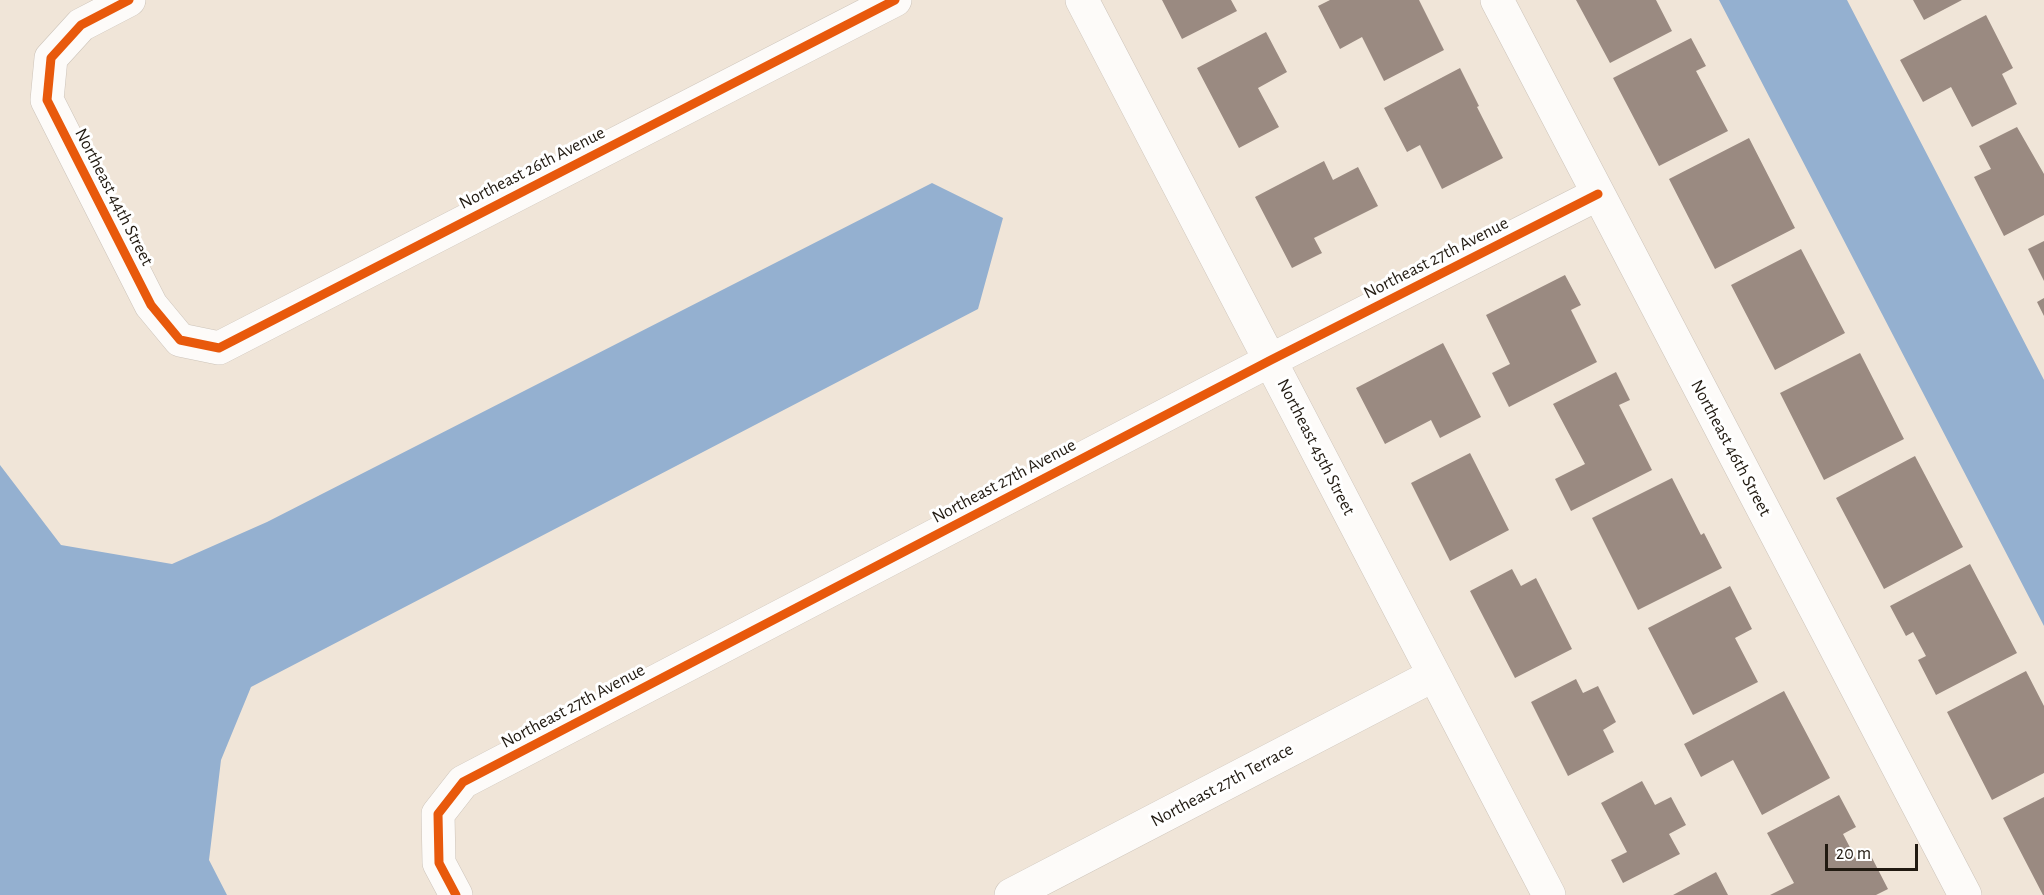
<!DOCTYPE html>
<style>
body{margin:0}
#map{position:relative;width:2044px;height:895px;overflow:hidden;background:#f0e5d8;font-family:"Alegreya Sans",sans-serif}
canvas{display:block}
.scale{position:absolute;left:1825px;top:844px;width:93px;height:27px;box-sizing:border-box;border:3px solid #211a11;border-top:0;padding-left:8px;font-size:18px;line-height:21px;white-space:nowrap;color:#211a11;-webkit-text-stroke:4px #fff;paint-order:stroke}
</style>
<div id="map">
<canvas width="2044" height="895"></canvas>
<div class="scale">20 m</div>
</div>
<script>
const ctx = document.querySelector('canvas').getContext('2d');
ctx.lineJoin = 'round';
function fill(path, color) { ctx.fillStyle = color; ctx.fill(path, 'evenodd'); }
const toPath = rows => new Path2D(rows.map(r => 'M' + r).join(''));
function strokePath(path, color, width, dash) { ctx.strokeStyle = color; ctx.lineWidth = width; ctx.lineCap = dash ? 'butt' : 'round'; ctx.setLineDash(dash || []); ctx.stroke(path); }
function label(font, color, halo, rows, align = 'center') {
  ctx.font = font + ' "Alegreya Sans",sans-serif'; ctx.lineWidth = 6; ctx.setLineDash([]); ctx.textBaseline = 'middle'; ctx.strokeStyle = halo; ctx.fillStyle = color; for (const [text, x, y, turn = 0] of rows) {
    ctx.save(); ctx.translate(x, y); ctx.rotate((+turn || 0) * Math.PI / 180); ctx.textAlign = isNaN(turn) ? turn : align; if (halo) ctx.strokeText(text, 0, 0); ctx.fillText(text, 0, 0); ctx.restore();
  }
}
fill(toPath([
 [1719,0,1847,0,2044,380,2044,626],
 [932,183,1003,218,978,309,251,687,221,760,209,860,227,895,0,895,0,465,61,545,172,564,267,522]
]), '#94b0d0');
fill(toPath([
 [1162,0,1231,0,1237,11,1182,39],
 [1330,0,1419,0,1444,50,1384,81,1362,37,1340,49,1318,6],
 [1576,0,1656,0,1672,31,1610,63],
 [1913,0,1962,0,1924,20],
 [1986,15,2013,68,2002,74,2017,104,1972,127,1951,87,1923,102,1900,60],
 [1266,32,1287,72,1258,88,1279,127,1239,148,1197,68],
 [1691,38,1706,66,1696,71,1728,131,1659,166,1613,78],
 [1460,68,1479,106,1477,107,1503,158,1442,189,1420,145,1407,152,1384,108],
 [2017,127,2044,174,2044,215,2004,236,1974,177,1991,169,1979,146],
 [1749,138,1795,228,1715,269,1669,179],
 [1324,161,1333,180,1358,167,1378,206,1314,238,1322,253,1292,268,1255,197],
 [2044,241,2044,281,2028,249],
 [1801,249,1845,333,1775,370,1731,285],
 [1565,275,1581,305,1571,310,1597,362,1509,407,1492,373,1510,364,1486,315],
 [2044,298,2044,316,2037,302],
 [1443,343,1481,417,1440,438,1431,420,1385,444,1356,388],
 [1860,353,1904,439,1824,480,1780,393],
 [1616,372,1630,400,1619,405,1652,470,1571,511,1555,479,1585,464,1553,404],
 [1470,453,1509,530,1450,561,1411,483],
 [1915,456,1963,547,1884,589,1836,498],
 [1672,478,1701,535,1704,533,1722,568,1638,610,1592,518],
 [1970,564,2017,653,1936,695,1918,660,1926,656,1913,632,1906,636,1890,606],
 [1512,569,1521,586,1536,578,1572,649,1515,678,1470,591],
 [1730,586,1752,629,1735,638,1758,682,1693,715,1648,628],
 [2026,671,2044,706,2044,773,1992,800,1947,712],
 [1576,679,1583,693,1598,686,1616,722,1603,730,1614,752,1568,776,1531,702],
 [1784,691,1830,778,1762,815,1733,760,1701,777,1684,744],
 [1642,781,1655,805,1671,797,1686,825,1669,834,1680,854,1623,883,1611,860,1627,852,1601,803],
 [1839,795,1856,827,1843,834,1857,861,1870,854,1888,889,1876,895,1770,895,1794,883,1767,833],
 [2044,797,2044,895,2043,895,2003,818],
 [1716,872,1728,895,1673,895]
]), '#9a8a81');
const minor = toPath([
 [129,0,81,25,51,58,47,100,151,305,180,340,219,348,895,0],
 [1082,0,1549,895],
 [1497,0,1965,895],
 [456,895,439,863,438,814,463,782,1271,360,1598,194],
 [1011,895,1434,675]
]);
strokePath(minor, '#ccc3b9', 34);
strokePath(minor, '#fdfbf9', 33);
strokePath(toPath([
 [129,0,81,25,51,58,47,100,151,305,180,340,219,348,895,0],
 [456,895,439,863,438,814,463,782,1271,360,1598,194]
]), '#e8590c', 9);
label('18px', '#211a11', '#fff', [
 ["Northeast 26th Avenue",532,168,-27],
 ["Northeast 44th Street",114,197,63],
 ["Northeast 27th Avenue",1436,258,-27],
 ["Northeast 45th Street",1316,447,63],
 ["Northeast 46th Street",1731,448,62],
 ["Northeast 27th Avenue",1004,481,-28],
 ["Northeast 27th Avenue",573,706,-28],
 ["Northeast 27th Terrace",1222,785,-28]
]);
</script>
